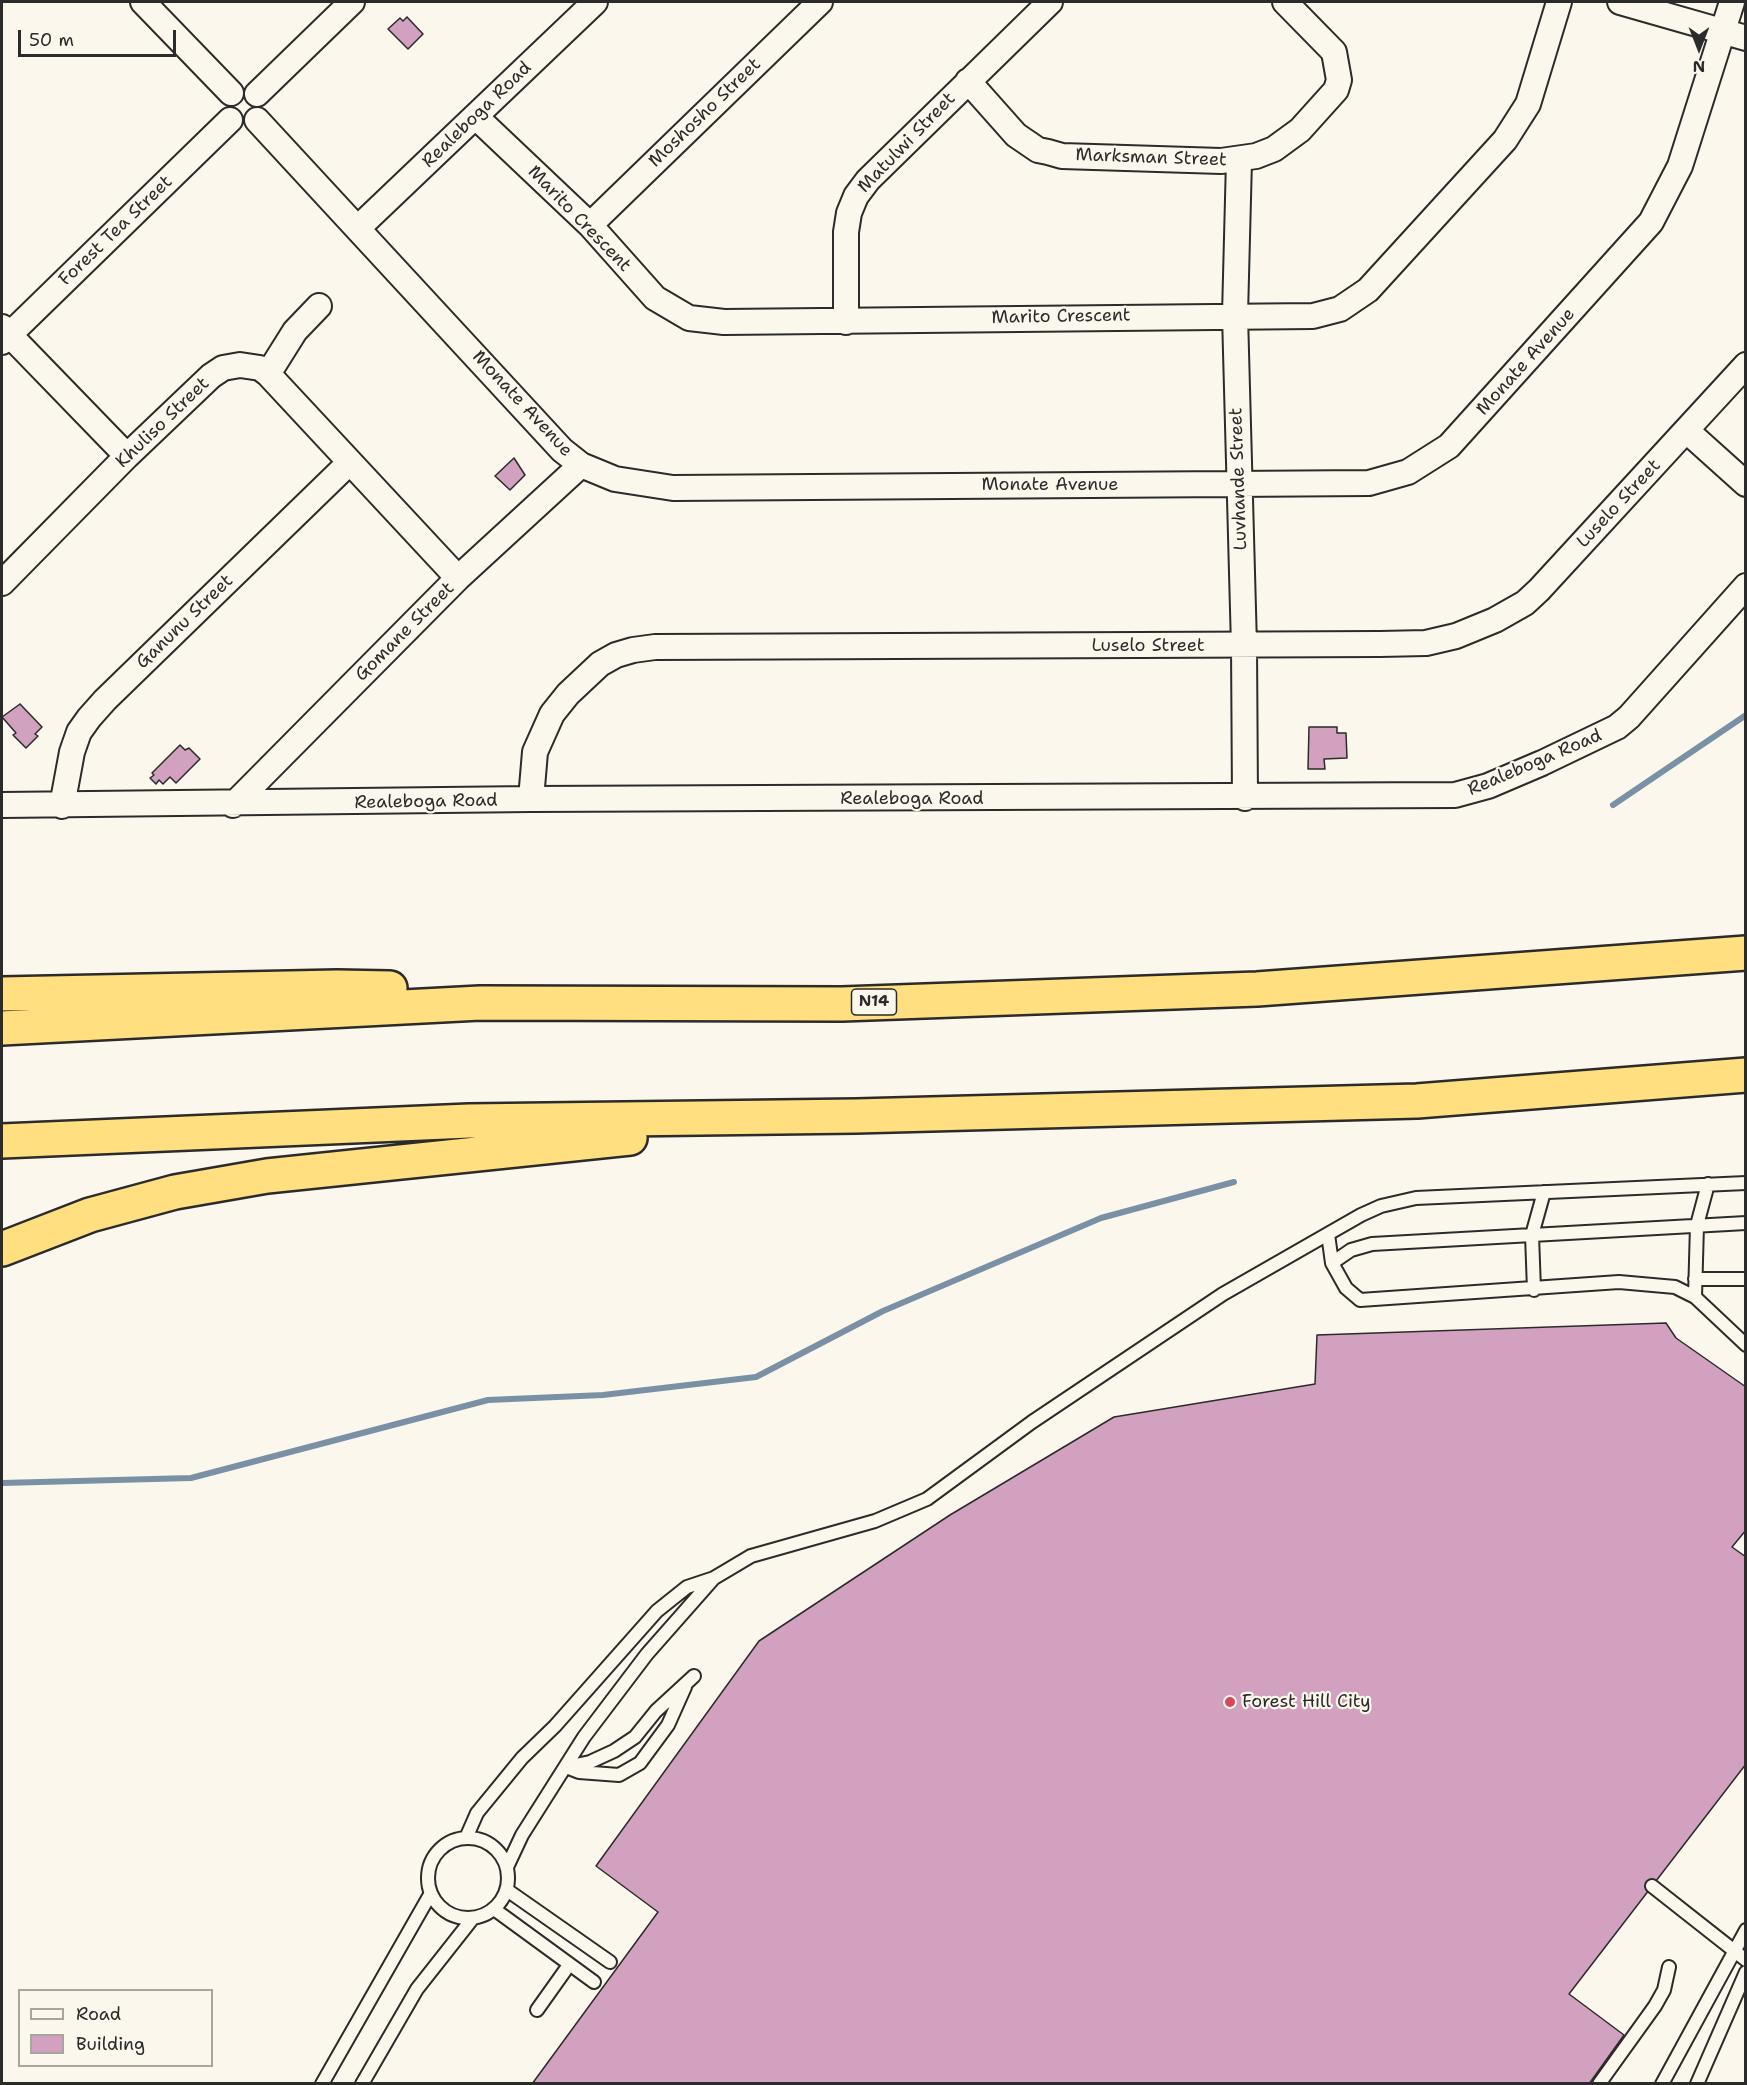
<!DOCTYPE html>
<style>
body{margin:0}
#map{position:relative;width:1747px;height:2085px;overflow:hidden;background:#fbf7ec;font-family:"Shantell Sans",sans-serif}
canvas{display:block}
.frame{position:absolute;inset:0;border:3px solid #2b2b2b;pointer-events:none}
.legend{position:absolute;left:18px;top:1989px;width:195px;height:78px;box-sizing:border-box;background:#fbf7ec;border:2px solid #a8a59f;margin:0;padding:8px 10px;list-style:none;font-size:18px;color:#2b2b2b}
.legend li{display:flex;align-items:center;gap:12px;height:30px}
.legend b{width:30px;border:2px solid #a8a59f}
.north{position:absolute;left:1669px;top:18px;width:60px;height:60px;-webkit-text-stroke:4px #fbf7ec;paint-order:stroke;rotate:180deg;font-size:16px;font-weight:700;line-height:24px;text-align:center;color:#2b2b2b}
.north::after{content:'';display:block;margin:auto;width:21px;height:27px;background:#2b2b2b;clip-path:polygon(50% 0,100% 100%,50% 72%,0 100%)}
.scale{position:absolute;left:18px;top:30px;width:158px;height:27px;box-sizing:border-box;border:3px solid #2b2b2b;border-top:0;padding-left:8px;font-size:18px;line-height:21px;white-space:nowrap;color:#2b2b2b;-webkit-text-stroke:4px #fbf7ec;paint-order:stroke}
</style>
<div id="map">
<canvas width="1747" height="2085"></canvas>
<div class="frame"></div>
<ul class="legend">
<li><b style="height:8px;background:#fbf7ec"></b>Road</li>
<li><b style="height:16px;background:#d2a1c0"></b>Building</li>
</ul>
<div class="north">N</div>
<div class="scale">50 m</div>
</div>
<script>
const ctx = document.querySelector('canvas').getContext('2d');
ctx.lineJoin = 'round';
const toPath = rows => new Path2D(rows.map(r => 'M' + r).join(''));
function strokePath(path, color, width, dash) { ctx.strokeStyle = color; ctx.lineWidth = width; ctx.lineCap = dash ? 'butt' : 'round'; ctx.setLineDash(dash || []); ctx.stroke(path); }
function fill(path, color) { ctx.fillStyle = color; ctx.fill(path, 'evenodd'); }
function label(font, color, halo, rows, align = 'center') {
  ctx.font = font + ' "Shantell Sans",sans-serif'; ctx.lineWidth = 4.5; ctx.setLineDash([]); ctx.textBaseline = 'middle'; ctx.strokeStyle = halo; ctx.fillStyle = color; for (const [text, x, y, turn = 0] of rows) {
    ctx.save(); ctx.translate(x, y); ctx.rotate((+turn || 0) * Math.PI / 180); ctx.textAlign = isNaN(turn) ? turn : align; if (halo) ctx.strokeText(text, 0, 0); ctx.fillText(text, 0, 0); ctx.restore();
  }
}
strokePath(toPath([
 [1613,805,1746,715],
 [2,1483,191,1478,488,1400,603,1395,756,1377,883,1311,1101,1218,1234,1182]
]), '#7a90a5', 6);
const building = toPath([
 [407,17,423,34,408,49,388,29,400,18,403,21,407,17],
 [514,458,525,475,510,490,495,476,514,458],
 [20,704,42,727,35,734,38,736,26,748,13,735,16,733,2,717,20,704],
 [1309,727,1337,727,1337,733,1346,733,1347,758,1324,759,1325,769,1308,769,1309,727],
 [180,745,185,750,189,748,200,759,176,783,170,777,163,784,159,780,156,784,150,778,154,775,152,773,180,745],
 [1666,1323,1676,1338,1746,1387,1746,1530,1732,1547,1746,1557,1746,1764,1569,1994,1624,2035,1589,2084,532,2084,658,1912,596,1866,759,1641,950,1515,1114,1417,1315,1384,1317,1335,1666,1323]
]);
fill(building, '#d2a1c0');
strokePath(building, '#2b2b2b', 1.5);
const service = toPath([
 [1328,1234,1332,1263,1346,1288,1360,1300,1619,1282,1675,1287,1695,1297,1746,1345],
 [1332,1263,1351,1250,1372,1244,1746,1223],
 [1695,1279,1746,1279],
 [1534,1290,1532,1235,1544,1192],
 [1695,1297,1697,1225,1708,1184],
 [685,1687,668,1725,640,1763,619,1775,579,1772,566,1767,590,1762,614,1751,635,1737,656,1711,694,1676],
 '428 1878a40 40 0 1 1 80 0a40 40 0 1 1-80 0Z',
 [466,1838,477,1813,522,1758,555,1726,657,1611,687,1587,714,1578],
 [507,1867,522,1835,584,1737,647,1654,714,1578,751,1556,875,1521,927,1499,1032,1422,1223,1294,1361,1215,1381,1206,1416,1198,1746,1183],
 [1652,1886,1746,1960],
 [507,1890,610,1962],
 [494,1909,594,1982],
 [537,2010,569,1965],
 [322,2084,431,1893],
 [362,2084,417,1989,473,1918],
 [1599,2084,1655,2006,1664,1990,1669,1967],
 [1662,2084,1746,1930],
 [1697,2084,1746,1972]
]);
const minor = toPath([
 [143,2,231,93],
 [1620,2,1746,38],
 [968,81,1016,135,1038,150,1048,152,1062,156,1221,161,1256,156,1274,149,1300,130,1336,90,1339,80,1334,52,1285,2],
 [257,94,352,2],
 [476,117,590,225,655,298,689,318,724,322,1313,316,1340,309,1368,290,1505,140,1528,104,1559,2],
 [257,120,562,450,581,465,615,479,673,488,1369,483,1408,472,1449,446,1651,222,1680,166,1732,2],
 [1239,160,1235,315,1244,646,1245,798],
 [590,225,820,2],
 [358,228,595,2],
 [846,322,846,232,849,213,856,196,868,180,1050,2],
 [2,327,127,456],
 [2,342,230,120],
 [268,374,295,331,319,306],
 [1687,431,1746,484],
 [2,583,127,456,211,376,223,368,240,365,260,368,268,374,458,578],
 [531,799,535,752,552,714,568,694,600,664,616,655,633,650,655,647,1380,644,1426,643,1456,636,1495,620,1525,603,1539,590,1746,365],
 [2,805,531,799,1455,795,1488,786,1542,763,1617,727,1629,717,1746,586],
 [233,805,458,578,581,465],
 [62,806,72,752,79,732,89,718,105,700,349,463]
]);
const motorway = toPath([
 [2,994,337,987,390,988],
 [2,1028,480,1003,842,1004,1257,989,1746,953],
 [2,1141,469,1121,856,1116,1417,1101,1746,1075],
 [2,1249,90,1215,175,1192,267,1176,630,1138]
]);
strokePath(service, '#2b2b2b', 16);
strokePath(minor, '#2b2b2b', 28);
strokePath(motorway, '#2b2b2b', 38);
strokePath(service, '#fbf7ec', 12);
strokePath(minor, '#fbf7ec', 24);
strokePath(motorway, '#ffdf80', 33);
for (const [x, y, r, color] of [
 [1230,1702,6,"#d1495b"]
]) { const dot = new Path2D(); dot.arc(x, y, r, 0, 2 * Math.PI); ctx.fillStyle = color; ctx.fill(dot); strokePath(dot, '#fbf7ec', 2); }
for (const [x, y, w] of [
 [874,1002,45]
]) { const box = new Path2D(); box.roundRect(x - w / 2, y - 13, w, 26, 4.5); ctx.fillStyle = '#fbf7ec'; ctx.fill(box); strokePath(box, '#2b2b2b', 1.5); }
label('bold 16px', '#2b2b2b', null, [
 ["N14",874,1002]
]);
label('18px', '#2b2b2b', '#fbf7ec', [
 ["Moshosho Street",705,113,-44],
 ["Realeboga Road",477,115,-44],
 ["Matulwi Street",907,143,-46],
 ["Marksman Street",1151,158,2],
 ["Marito Crescent",579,219,46],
 ["Forest Tea Street",116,231,-44],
 ["Marito Crescent",1061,317,-1],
 ["Monate Avenue",1526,362,-48],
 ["Monate Avenue",522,404,47],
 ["Khuliso Street",163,423,-44],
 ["Luvhande Street",1239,479,-92],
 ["Monate Avenue",1050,485],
 ["Luselo Street",1619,504,-47],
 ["Ganunu Street",185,622,-44],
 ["Gomane Street",405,632,-45],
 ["Luselo Street",1148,646],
 ["Realeboga Road",1535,763,-23],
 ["Realeboga Road",912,799],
 ["Realeboga Road",426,802,-1]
]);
label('18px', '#2b2b2b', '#fbf7ec', [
 ["Forest Hill City",1242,1702]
], 'left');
</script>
